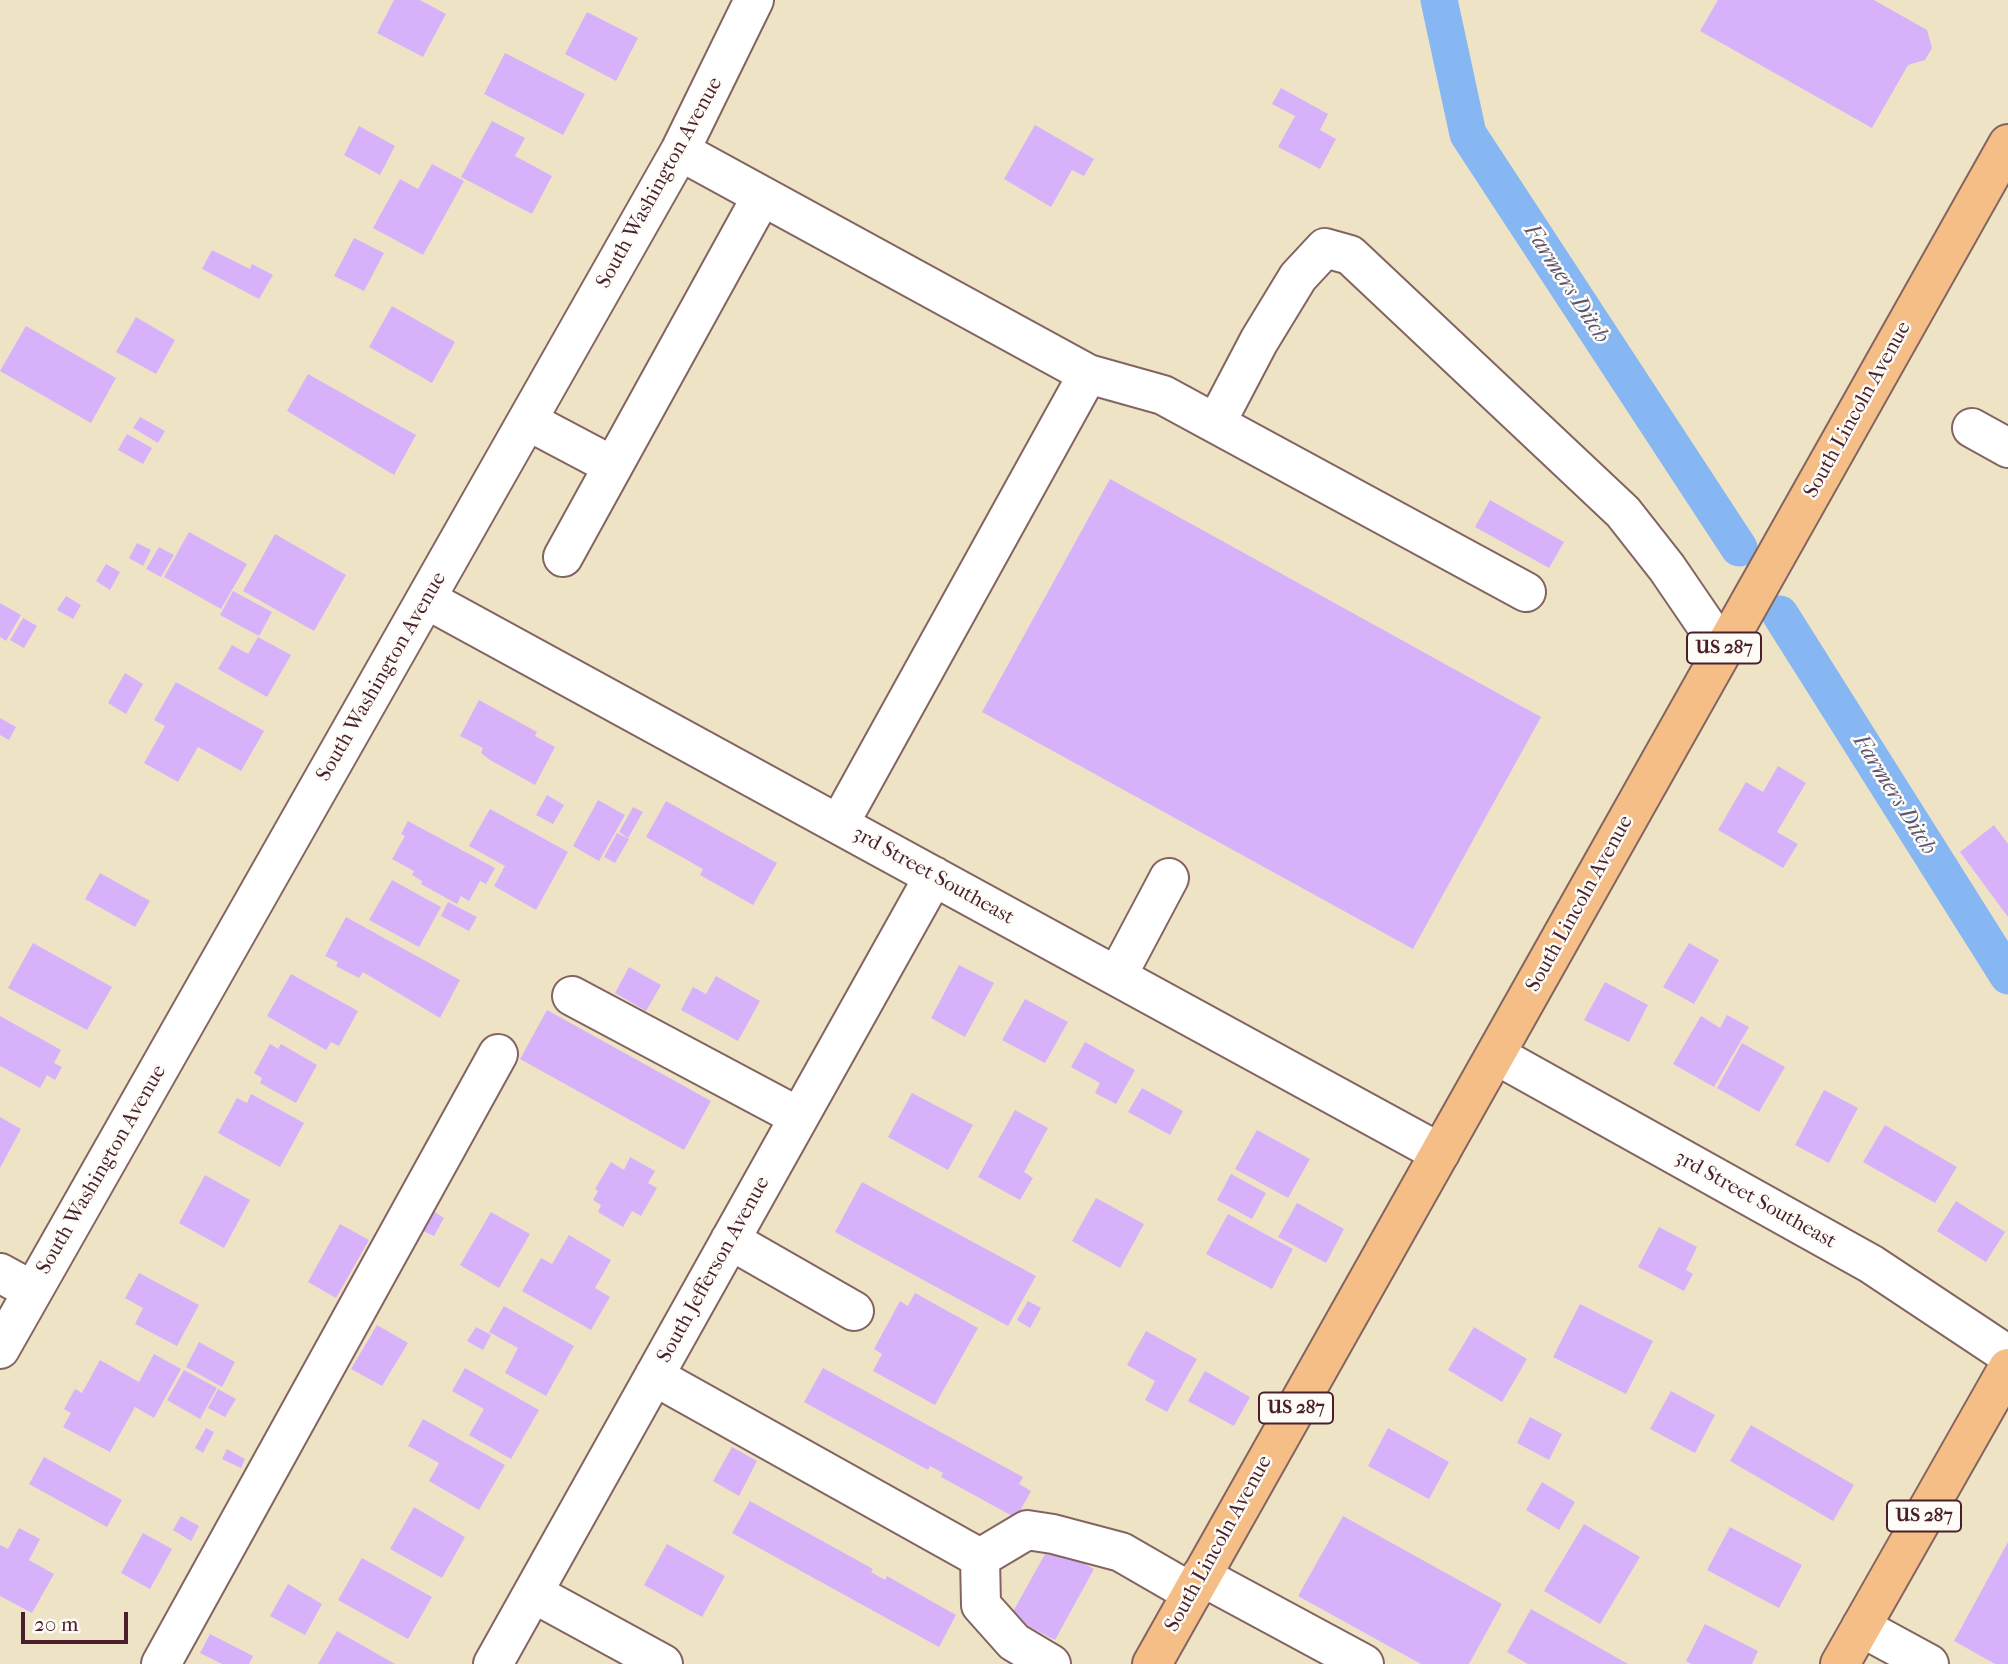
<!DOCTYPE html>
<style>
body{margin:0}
#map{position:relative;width:2008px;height:1664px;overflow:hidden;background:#eee4c5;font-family:"IM FELL French Canon",serif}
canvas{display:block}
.scale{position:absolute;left:21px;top:1612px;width:107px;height:32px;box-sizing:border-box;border:4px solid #4a1f2b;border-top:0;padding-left:9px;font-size:21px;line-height:24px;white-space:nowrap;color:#4a1f2b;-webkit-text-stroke:5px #fdfcf7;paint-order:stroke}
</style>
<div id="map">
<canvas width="2008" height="1664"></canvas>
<div class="scale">20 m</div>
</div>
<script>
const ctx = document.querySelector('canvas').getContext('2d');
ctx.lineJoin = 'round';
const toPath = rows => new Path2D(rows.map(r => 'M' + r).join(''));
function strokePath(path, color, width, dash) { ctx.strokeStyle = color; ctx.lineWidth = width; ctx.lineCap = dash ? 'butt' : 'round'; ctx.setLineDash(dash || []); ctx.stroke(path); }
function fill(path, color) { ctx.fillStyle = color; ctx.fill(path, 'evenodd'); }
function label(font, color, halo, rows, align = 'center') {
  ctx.font = font + ' "IM FELL French Canon",serif'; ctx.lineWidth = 5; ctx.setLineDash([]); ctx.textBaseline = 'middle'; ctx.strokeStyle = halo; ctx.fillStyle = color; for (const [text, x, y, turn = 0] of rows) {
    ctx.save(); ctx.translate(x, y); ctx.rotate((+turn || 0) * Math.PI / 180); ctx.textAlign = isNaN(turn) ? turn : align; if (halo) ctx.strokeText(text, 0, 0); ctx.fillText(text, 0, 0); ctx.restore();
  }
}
strokePath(toPath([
 [1439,0,1468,134,1739,548],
 [1780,614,2008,976]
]), '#87b7f2', 37);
fill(toPath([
 [394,0,420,0,446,14,423,57,377,33],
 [1718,0,1874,0,1927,30,1932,48,1925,60,1908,65,1872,128,1700,31],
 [587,12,638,38,616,81,565,54],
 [505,53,585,94,563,135,484,94],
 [1281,88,1328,114,1320,130,1336,139,1320,169,1278,147,1295,116,1272,104],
 [492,121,525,138,515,156,552,176,532,214,461,177],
 [1035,125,1094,159,1084,176,1072,170,1051,207,1004,179],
 [359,126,395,146,380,175,344,155],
 [432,164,464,181,423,255,373,228,400,179,418,189],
 [354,238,384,253,364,291,334,276],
 [212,250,250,269,252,264,273,275,259,299,202,269],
 [392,306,455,342,432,383,369,347],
 [136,317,175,340,156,374,116,352],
 [26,326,116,378,91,423,0,371],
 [308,374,416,435,394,475,287,411],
 [140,417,165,431,158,443,133,428],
 [127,434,152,448,143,464,118,450],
 [1110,479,1541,717,1413,949,982,712],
 [1490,500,1564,542,1549,568,1475,527],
 [189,532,247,564,221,609,164,577],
 [275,534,346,575,314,631,243,591],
 [137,543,151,550,143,566,129,558],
 [159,547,174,555,161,577,146,569],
 [106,564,120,572,110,590,96,581],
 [233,591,272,612,259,636,220,615],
 [66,596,81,605,73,619,57,610],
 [0,603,21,615,6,641,0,637],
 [23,618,37,626,24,648,10,640],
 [258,637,291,655,267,697,218,669,232,645,248,654],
 [125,673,143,684,126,714,108,703],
 [176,682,264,731,241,771,198,747,178,782,144,763,165,726,154,720],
 [479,700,537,732,535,736,555,747,535,785,490,760,481,753,483,748,460,736],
 [0,718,16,727,9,740,0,735],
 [1778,766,1806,783,1777,832,1798,844,1783,868,1718,830,1746,782,1763,792],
 [547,795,564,805,553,824,536,815],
 [598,800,625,815,599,861,573,846],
 [666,801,777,863,753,905,700,875,703,869,646,837],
 [633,807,643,812,628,838,619,832],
 [490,809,568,852,536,910,494,886,505,866,469,846],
 [408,821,495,868,486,884,480,881,469,901,461,896,457,904,421,884,422,881,412,875,414,871,392,859,405,836,401,834],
 [1994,825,2008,844,2008,917,1960,852],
 [617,833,629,839,615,863,604,857],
 [100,873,150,901,135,927,85,899],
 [392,880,441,907,419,947,369,920],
 [448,902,477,917,469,931,441,916],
 [346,917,460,980,440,1018,363,972,359,978,336,966,338,962,325,956],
 [33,943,112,987,87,1030,8,988],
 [1689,943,1719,960,1694,1004,1663,987],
 [959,965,994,983,965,1037,931,1018],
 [629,967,661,985,646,1011,615,993],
 [291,974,358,1011,339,1046,331,1042,326,1050,267,1016],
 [716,976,760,1001,738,1041,681,1010,693,987,706,994],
 [1605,982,1648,1005,1629,1042,1584,1020],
 [1025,999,1068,1022,1045,1063,1002,1040],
 [547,1010,711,1101,684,1150,520,1059],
 [1727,1015,1749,1027,1714,1087,1673,1064,1701,1016,1720,1028],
 [0,1016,61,1050,54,1063,62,1067,55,1080,47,1075,40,1088,0,1066],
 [1085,1042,1135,1070,1116,1104,1095,1093,1100,1083,1071,1067],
 [1742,1043,1785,1067,1759,1112,1717,1088],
 [270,1044,278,1049,281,1044,317,1065,296,1103,260,1083,262,1078,254,1073],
 [1142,1088,1183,1111,1170,1135,1128,1112],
 [1824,1090,1858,1108,1829,1163,1795,1145],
 [912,1093,973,1125,948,1170,888,1137],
 [251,1094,304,1123,280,1167,218,1133,237,1098,247,1103],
 [1015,1110,1048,1128,1024,1172,1033,1178,1020,1200,978,1177],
 [0,1117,21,1129,0,1168],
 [1885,1125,1957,1167,1935,1203,1863,1162],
 [1257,1130,1310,1159,1288,1198,1235,1169],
 [630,1157,655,1171,648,1183,657,1188,641,1216,632,1211,623,1227,598,1212,601,1205,593,1200,598,1191,595,1189,611,1162,624,1170],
 [1231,1174,1266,1193,1252,1219,1217,1200],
 [205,1175,250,1200,224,1248,179,1223],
 [862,1182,1036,1276,1008,1326,835,1232],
 [1096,1198,1144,1224,1120,1268,1072,1241],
 [1956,1201,2005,1232,1986,1262,1937,1231],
 [1297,1203,1344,1229,1326,1263,1278,1237],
 [430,1209,444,1218,434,1236,419,1229],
 [491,1212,530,1234,499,1288,460,1265],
 [1228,1214,1293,1249,1272,1289,1206,1254],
 [340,1224,369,1240,336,1298,308,1282],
 [1659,1227,1697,1247,1686,1270,1693,1274,1684,1291,1638,1267],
 [569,1235,611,1260,595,1288,610,1297,591,1330,522,1291,541,1258,552,1264],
 [139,1273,199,1305,177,1346,135,1324,143,1308,125,1298],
 [915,1293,978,1328,935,1405,873,1371,882,1354,874,1349,900,1301,908,1306],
 [1028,1301,1041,1308,1030,1328,1017,1320],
 [1580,1304,1653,1341,1626,1394,1553,1357],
 [504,1306,574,1346,546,1396,505,1373,518,1348,489,1332],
 [377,1325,408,1343,382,1386,351,1369],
 [476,1327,491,1335,483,1350,467,1341],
 [1474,1327,1527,1359,1502,1402,1448,1370],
 [1146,1331,1197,1359,1167,1412,1145,1400,1155,1381,1127,1365],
 [199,1342,235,1362,222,1387,186,1367],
 [154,1354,181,1369,154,1418,135,1407,110,1452,63,1427,71,1413,64,1409,75,1389,82,1393,100,1360,139,1382],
 [465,1368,539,1410,511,1459,469,1435,484,1409,452,1391],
 [823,1368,1023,1477,1019,1484,1031,1491,1016,1518,941,1477,943,1473,930,1466,928,1470,804,1402],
 [184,1370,217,1388,200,1419,167,1400],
 [1205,1371,1250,1397,1234,1426,1188,1401],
 [218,1389,236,1399,225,1417,208,1408],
 [1671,1391,1715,1415,1695,1453,1650,1429],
 [1530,1417,1562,1434,1549,1460,1517,1443],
 [423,1419,505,1465,479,1510,429,1481,439,1463,408,1446],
 [1751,1425,1854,1485,1833,1521,1730,1461],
 [206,1428,214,1432,203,1453,195,1448],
 [1388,1428,1449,1462,1429,1499,1368,1466],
 [732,1447,757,1461,739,1496,713,1481],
 [227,1449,245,1459,241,1468,222,1459],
 [44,1457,122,1500,107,1527,29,1484],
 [1542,1482,1575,1502,1559,1530,1526,1510],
 [750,1501,873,1569,871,1572,885,1580,887,1576,956,1615,939,1647,732,1533],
 [414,1507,465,1537,442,1578,390,1549],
 [181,1516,199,1526,191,1541,173,1530],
 [1343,1516,1502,1604,1469,1664,1421,1664,1298,1596],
 [1584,1524,1640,1557,1600,1624,1544,1591],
 [1730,1527,1802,1565,1779,1608,1707,1570],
 [19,1528,40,1539,29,1560,54,1574,32,1613,0,1596,0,1545,8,1549],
 [143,1533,172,1549,150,1589,121,1573],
 [2008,1542,2008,1664,1995,1664,1954,1641],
 [667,1544,725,1576,702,1617,644,1585],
 [1050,1545,1094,1569,1055,1640,1010,1617],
 [362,1558,432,1597,408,1639,338,1600],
 [288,1584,322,1604,305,1635,270,1616],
 [1531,1609,1628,1664,1528,1664,1507,1652],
 [1705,1624,1758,1651,1752,1664,1691,1664,1686,1661],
 [337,1631,395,1664,318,1664],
 [210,1634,253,1656,249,1664,222,1664,200,1653]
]), '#d7b2fa');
const minor = toPath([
 [680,151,1088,374,839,824],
 [1088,374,1163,395,1526,592],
 [528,421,613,466],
 [1216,423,1259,341,1298,277,1325,248,1350,255,1623,512,1667,568,1723,650],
 [1972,428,2008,448],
 [563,557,762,196],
 [426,599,1440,1153],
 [1117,976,1169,878],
 [572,996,799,1117],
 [1496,1055,1871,1264,2008,1355],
 [730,1240,854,1311],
 [0,1273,33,1291],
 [0,1349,680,151,754,0],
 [654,1376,980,1558],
 [980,1558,1027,1530,1053,1534,1121,1552,1192,1593],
 [980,1558,981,1605,1014,1642,1051,1664],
 [1201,1576,1364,1664],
 [533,1593,663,1664],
 [1861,1627,1929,1664],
 [161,1664,498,1054],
 [493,1664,934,876]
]);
const highway = toPath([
 [1152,1664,2008,144],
 [1840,1664,2008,1368]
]);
strokePath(minor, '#836461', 42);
strokePath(highway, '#836461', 42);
strokePath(minor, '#fff', 38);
strokePath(highway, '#f6be87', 38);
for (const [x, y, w] of [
 [1724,648,74],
 [1296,1408,74],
 [1924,1516,74]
]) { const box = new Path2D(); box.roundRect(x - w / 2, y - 15.5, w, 31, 5); ctx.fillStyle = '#fdfcf7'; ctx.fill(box); strokePath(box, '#4a1f2b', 2); }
label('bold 19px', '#4a1f2b', null, [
 ["US 287",1724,648],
 ["US 287",1296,1408],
 ["US 287",1924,1516]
]);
label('21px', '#4a1f2b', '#fdfcf7', [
 ["South Washington Avenue",660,183,-61],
 ["South Lincoln Avenue",1858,410,-61],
 ["South Washington Avenue",382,677,-60],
 ["3rd Street Southeast",933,876,29],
 ["South Lincoln Avenue",1580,904,-61],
 ["South Washington Avenue",102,1170,-60],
 ["3rd Street Southeast",1755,1200,29],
 ["South Jefferson Avenue",714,1270,-61],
 ["South Lincoln Avenue",1219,1544,-61]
]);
label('italic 23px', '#5f5471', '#fdfcf7', [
 ["Farmers Ditch",1566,284,57],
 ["Farmers Ditch",1894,795,58]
]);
</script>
